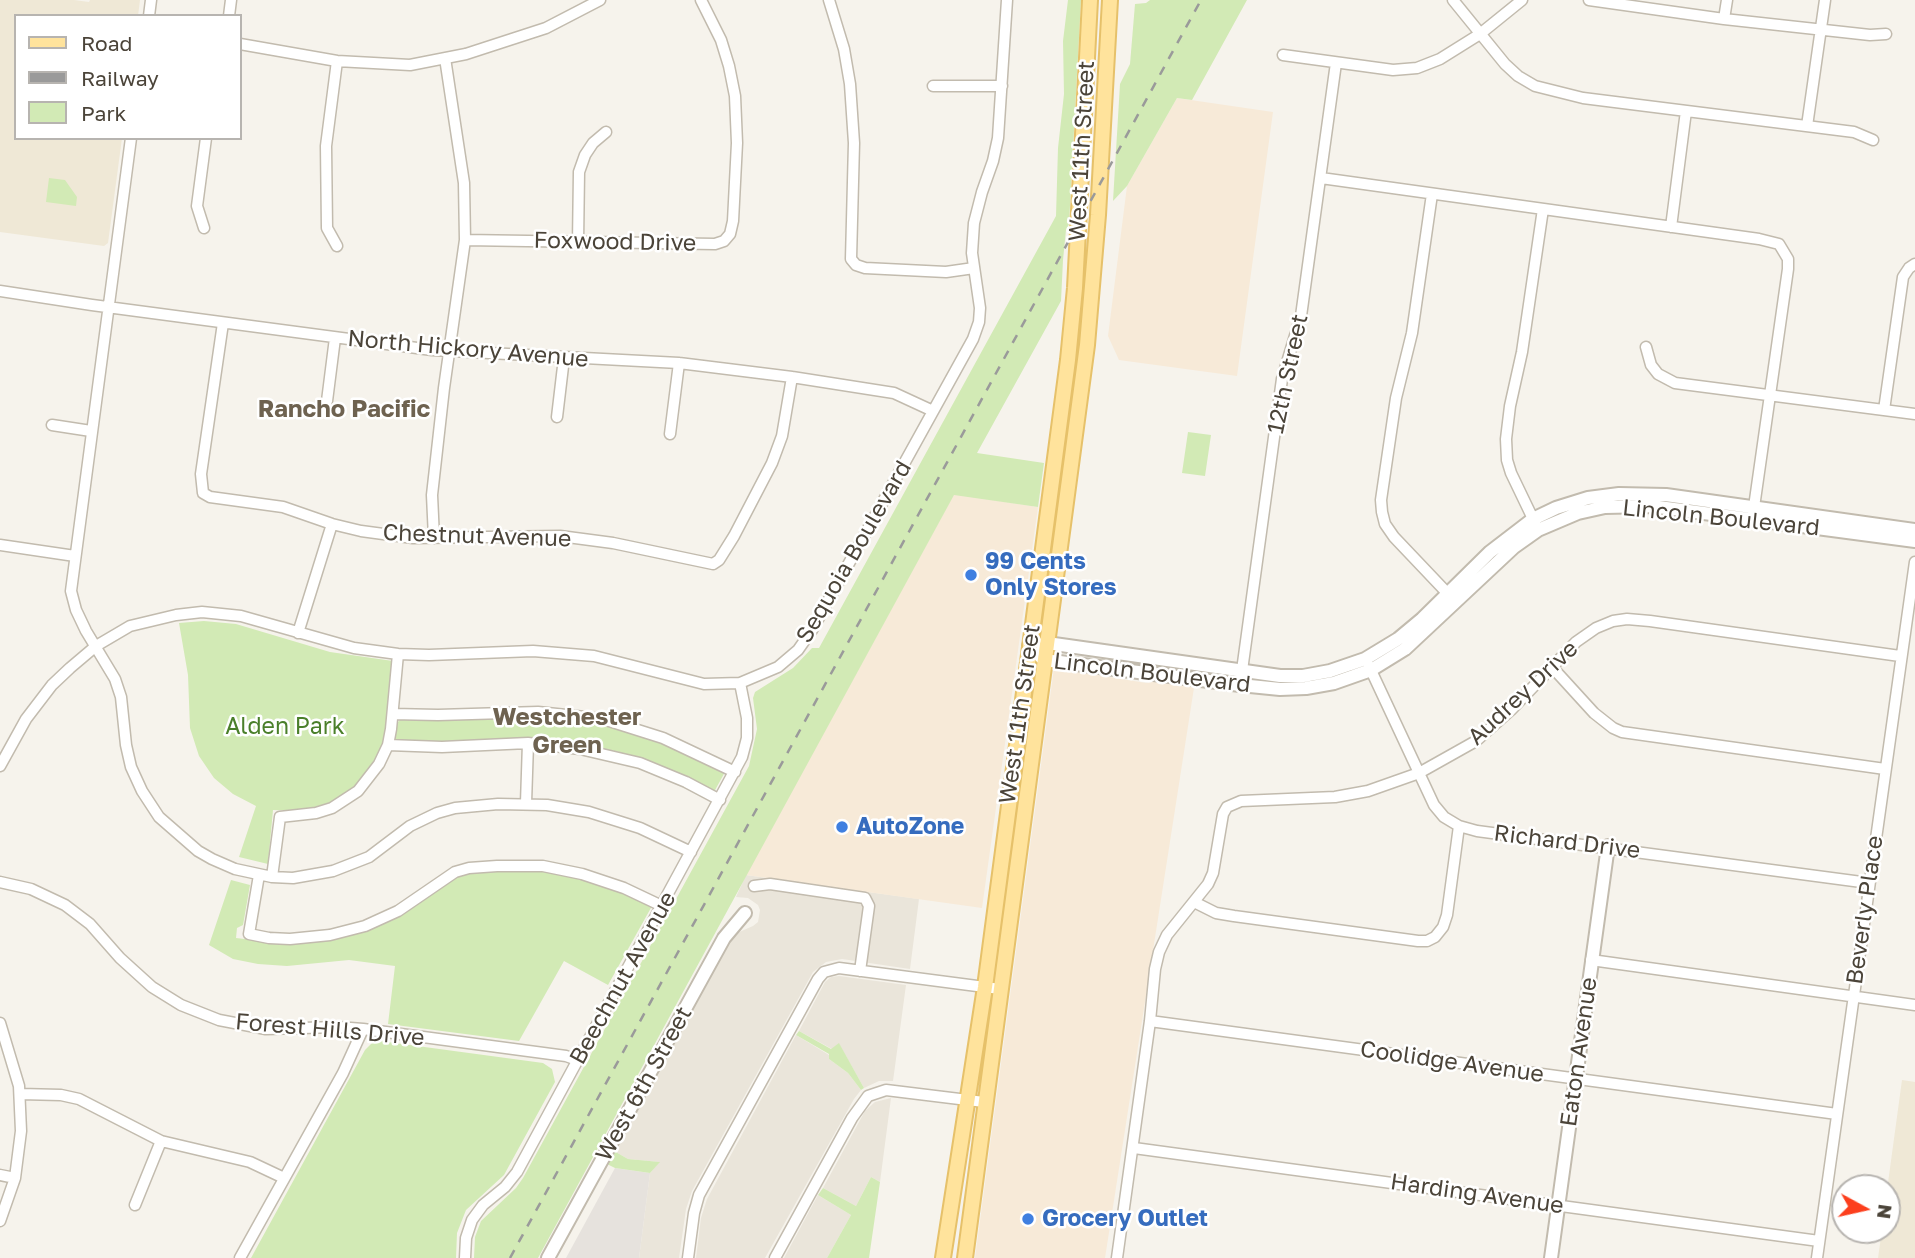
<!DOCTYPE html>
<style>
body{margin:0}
#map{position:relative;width:1915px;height:1258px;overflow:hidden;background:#f6f3ec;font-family:"Golos Text",sans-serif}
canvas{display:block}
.legend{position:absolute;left:14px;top:14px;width:228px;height:126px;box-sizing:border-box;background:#fff;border:2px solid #b7b4b0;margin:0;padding:9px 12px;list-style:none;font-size:21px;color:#4b4439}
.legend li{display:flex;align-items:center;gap:14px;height:35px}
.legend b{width:35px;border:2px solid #b7b4b0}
.north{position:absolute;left:1831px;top:1174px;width:70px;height:70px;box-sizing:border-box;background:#fff;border:2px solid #b7b4b0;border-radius:50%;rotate:98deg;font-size:19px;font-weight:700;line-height:28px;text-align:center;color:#4b4439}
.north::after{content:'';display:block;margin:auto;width:24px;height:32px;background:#fc3f1d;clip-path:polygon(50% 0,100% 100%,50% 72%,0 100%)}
</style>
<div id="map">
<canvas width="1915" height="1258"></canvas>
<ul class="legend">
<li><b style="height:9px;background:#ffe39c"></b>Road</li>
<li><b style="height:9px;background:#9a9a9a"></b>Railway</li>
<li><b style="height:19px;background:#d2eab5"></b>Park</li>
</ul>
<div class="north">N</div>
</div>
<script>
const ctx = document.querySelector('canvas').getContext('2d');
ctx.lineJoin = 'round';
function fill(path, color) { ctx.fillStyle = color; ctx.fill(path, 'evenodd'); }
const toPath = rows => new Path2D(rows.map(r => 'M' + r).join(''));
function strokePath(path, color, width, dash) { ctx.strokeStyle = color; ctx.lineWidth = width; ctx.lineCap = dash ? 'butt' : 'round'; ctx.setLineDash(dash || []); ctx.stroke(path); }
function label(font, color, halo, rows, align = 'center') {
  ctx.font = font + ' "Golos Text",sans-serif'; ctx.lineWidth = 5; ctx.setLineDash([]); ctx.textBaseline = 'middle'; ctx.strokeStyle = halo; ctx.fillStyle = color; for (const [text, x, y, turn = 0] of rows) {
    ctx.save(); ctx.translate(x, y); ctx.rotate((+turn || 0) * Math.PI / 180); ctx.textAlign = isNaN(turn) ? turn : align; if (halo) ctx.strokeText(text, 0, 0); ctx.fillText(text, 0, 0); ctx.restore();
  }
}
fill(toPath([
 [746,875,919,899,910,969,842,959,826,962,813,972,692,1191,686,1209,679,1258,639,1258,650,1173,659,1162,628,1159,614,1151,728,943,737,933,753,926,758,922,760,910,758,905,748,898,736,897],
 [839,976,906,985,893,1081,879,1081,864,1088,839,1044,832,1049,799,1031,825,982,831,977],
 [796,1035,829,1055,829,1059,848,1073,861,1090,854,1099,765,1258,696,1258,701,1218,707,1199],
 [891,1098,880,1182,871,1177,856,1206,823,1188,865,1111,875,1102],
 [818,1195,851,1215,827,1258,784,1258]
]), '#eae5da');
fill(toPath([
 [1177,98,1273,112,1237,376,1119,360,1108,336,1127,186],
 [954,494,1038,507,982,908,746,875],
 [1054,668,1146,683,1196,675,1105,1258,975,1258]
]), '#f7ead8');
fill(toPath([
 [615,1168,650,1173,639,1258,566,1258]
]), '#e6e2dd');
fill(toPath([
 [0,0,74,0,89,2,90,0,140,0,138,16,16,16,16,138,122,138,108,243,104,246,0,232],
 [1902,1080,1915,1082,1915,1258,1878,1258,1882,1230,1887,1230,1887,1190]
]), '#efe8d6');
fill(toPath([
 [1068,0,1081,0,1069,224,1066,230,1063,260,1061,301,977,453,1044,463,1038,507,954,495,538,1258,474,1258,475,1237,481,1221,516,1188,523,1178,749,766,757,729,753,698,755,692,793,668,812,648,819,648,1056,216,1058,148,1064,94,1063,41],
 [1150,0,1247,0,1192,100,1177,98,1127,186,1113,201,1120,84,1130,64,1135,4,1146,3],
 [49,178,65,180,77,197,76,206,46,202],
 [1188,432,1211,435,1205,476,1182,473],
 [204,621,236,624,330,652,393,661,388,719,384,742,375,762,356,786,330,803,300,811,273,810,268,864,239,857,256,806,233,794,214,778,199,756,190,728,188,675,179,623],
 [534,716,584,721,637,734,659,741,725,772,714,792,657,764,619,752,582,744,521,738,432,743,395,739,397,723,401,719],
 [506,870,542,871,586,879,607,886,652,906,608,985,564,961,519,1041,388,1024,395,966,349,960,287,966,258,964,233,959,209,945,231,880,250,885,243,925,237,928,236,938,287,944,331,940,359,933,397,917,455,877,468,873],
 [799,1031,831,1049,839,1043,864,1088,861,1090,848,1073,829,1059,829,1054,796,1035],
 [380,1041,543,1063,552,1069,555,1082,504,1175,466,1210,457,1233,456,1258,251,1258,365,1050,373,1042],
 [614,1151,628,1159,660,1162,650,1173,615,1168,607,1164],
 [871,1177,880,1182,869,1258,827,1258,851,1215,818,1195,823,1188,856,1206]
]), '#d2eab5');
const minor = toPath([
 [829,0,844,49,850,84,854,143,851,259,856,265,865,268,946,272,974,268],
 [1453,0,1505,64,1518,76,1535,86,1583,98,1854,132,1873,140],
 [1589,0,1724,19,1870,35,1886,34],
 [149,16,151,0],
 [229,16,231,0],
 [1724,19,1727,0],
 [240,44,337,61,410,65,466,54,546,28,600,0],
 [1283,55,1393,70,1417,68,1440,59,1480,34,1522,0],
 [337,61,326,146,327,228,337,246],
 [933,86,1002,86],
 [1807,126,1825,0],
 [131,138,71,591,76,610,86,631,115,679,121,697,126,745,131,767,142,791,159,817,198,851,212,859,235,869,272,877,293,878,333,871,369,857,410,826,437,813,455,808,498,804,547,805,589,812,640,828,691,852],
 [1321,178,1759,239,1779,244,1788,259,1788,269,1753,514],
 [1432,194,1412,333,1396,398,1381,500,1382,512,1385,524,1394,537,1451,597],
 [1671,227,1686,111],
 [204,228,197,206,206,138],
 [465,240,715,244,724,241,730,234,733,221,737,143,735,96,729,66,721,40,701,0],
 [578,243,579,172,585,155,593,143,606,132],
 [0,291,92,305,432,350,679,363,792,377,894,393,933,411],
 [223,323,201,474,203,493,210,497,283,507,332,524,361,531,413,538,560,536,613,543,713,564,719,560,734,536,772,463,782,436,792,377],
 [1646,347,1651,365,1658,374,1675,383,1915,414],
 [327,401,335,338],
 [1884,410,1903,277,1909,268,1915,264],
 [557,417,564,358],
 [52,425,91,431],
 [670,434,679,363],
 [1535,523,1511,473,1507,460,1506,439,1510,406,1522,352,1543,209],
 [434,538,432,495,444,388,465,240,464,183,445,58],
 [0,545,75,556],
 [298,633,332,524],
 [1369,666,1434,805,1444,817,1459,826,1477,831,1869,883],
 [1552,667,1594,713,1613,728,1622,732,1885,769],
 [1240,685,1282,379,1301,316,1336,63],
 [393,714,438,715,538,712,585,717,606,720,663,738,735,772],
 [388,745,442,747,528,743,580,749,640,763,686,782,720,800],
 [0,766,26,719,52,685,70,668,96,646,130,626,176,615,202,612,241,616,354,648,398,654,429,655,533,651,594,656,704,684,740,683,778,667,798,650,812,630,973,339,979,322,980,308,972,253,974,223,982,192,993,161,998,138,1007,0],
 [526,803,528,743],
 [259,875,249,934,269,938,290,939,330,935,365,926,398,911,455,872,469,868,497,866,543,866,582,874,624,888,662,906],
 [272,877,280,817,316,813,332,808,358,791,379,764,388,745,391,729,398,654],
 [0,882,31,889,65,905,90,924,120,958,152,987,181,1005,219,1020,266,1029,338,1027,363,1029,566,1056,577,1060],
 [754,886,770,884,865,898,869,906,860,971],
 [1194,902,1216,913,1234,916,1418,941,1427,941,1435,937,1443,927,1447,915,1459,826],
 [1591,960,1915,1005],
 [1150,1021,1837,1114],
 [0,1023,19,1086,21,1131,15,1178,0,1221],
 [20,1094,61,1095,79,1099,161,1141,250,1162,284,1178],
 [1134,1148,1819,1241],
 [0,1175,15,1178],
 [135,1205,161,1141],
 [240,1258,343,1073,363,1029],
 [465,1258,466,1238,472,1220,483,1205,505,1187,517,1172,742,757,747,738,747,718,740,683],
 [688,1258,694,1213,699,1195,818,979,824,972,839,968,1000,989],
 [775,1258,852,1118,868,1096,886,1090,984,1102],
 [1117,1258,1150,1021,1155,969,1159,952,1167,935,1208,884,1213,873,1223,814,1227,807,1241,801,1335,797,1368,791,1419,773,1476,741,1511,710,1576,642,1596,628,1613,621,1627,619,1650,621,1900,656],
 [1817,1258,1915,562]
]);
const tertiary = toPath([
 [1040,645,1047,643,1280,676,1303,676,1330,671,1365,659,1398,639,1422,619,1490,552,1533,519,1556,508,1588,498,1619,494,1666,495,1915,530],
 [1029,646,1044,660,1240,685,1280,689,1306,688,1334,683,1371,670,1405,649,1514,547,1538,530,1578,513,1605,507,1651,506,1915,541],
 [548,1258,724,938,745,913],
 [1551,1258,1608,846]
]);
const primary = toPath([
 [943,1258,985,987,1068,360,1075,288,1090,0],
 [965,1258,1087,345,1098,215,1110,0]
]);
strokePath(minor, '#c2bbae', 13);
strokePath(tertiary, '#c2bbae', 16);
strokePath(primary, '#e6c16a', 18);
strokePath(minor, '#fff', 10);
strokePath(tertiary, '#fff', 12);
strokePath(primary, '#ffe39c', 14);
strokePath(toPath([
 [510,1258,1201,0]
]), '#9a9a9a', 2.5, [9, 9]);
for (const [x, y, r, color] of [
 [971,575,7,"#3f7fe0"],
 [842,827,7,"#3f7fe0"],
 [1028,1219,7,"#3f7fe0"]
]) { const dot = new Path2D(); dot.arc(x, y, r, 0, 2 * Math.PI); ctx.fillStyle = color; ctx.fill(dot); strokePath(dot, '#fff', 2.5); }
label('23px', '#4b4439', '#fff', [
 ["West 11th Street",1082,151,-87],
 ["Foxwood Drive",615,242,1],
 ["North Hickory Avenue",468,349,5],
 ["12th Street",1288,374,-78],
 ["Lincoln Boulevard",1721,518,6],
 ["Chestnut Avenue",477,536,2],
 ["Sequoia Boulevard",854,552,-60],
 ["Lincoln Boulevard",1152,673,7],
 ["Audrey Drive",1523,693,-43],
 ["West 11th Street",1020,714,-82],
 ["Richard Drive",1567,842,7],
 ["Beverly Place",1865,910,-82],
 ["Beechnut Avenue",623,978,-61],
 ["Forest Hills Drive",330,1030,5],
 ["Eaton Avenue",1579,1052,-82],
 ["Coolidge Avenue",1452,1062,8],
 ["West 6th Street",644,1084,-61],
 ["Harding Avenue",1477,1194,8]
]);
label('bold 23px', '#366cbe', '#fff', [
 ["99 Cents",985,562],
 ["Only Stores",985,588],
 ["AutoZone",856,827],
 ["Grocery Outlet",1042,1219]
], 'left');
label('23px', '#4a7f2a', '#fff', [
 ["Alden Park",285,727]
]);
label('bold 24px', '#6e6250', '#fff', [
 ["Rancho Pacific",344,409],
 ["Westchester",567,717],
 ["Green",567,745]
]);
</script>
